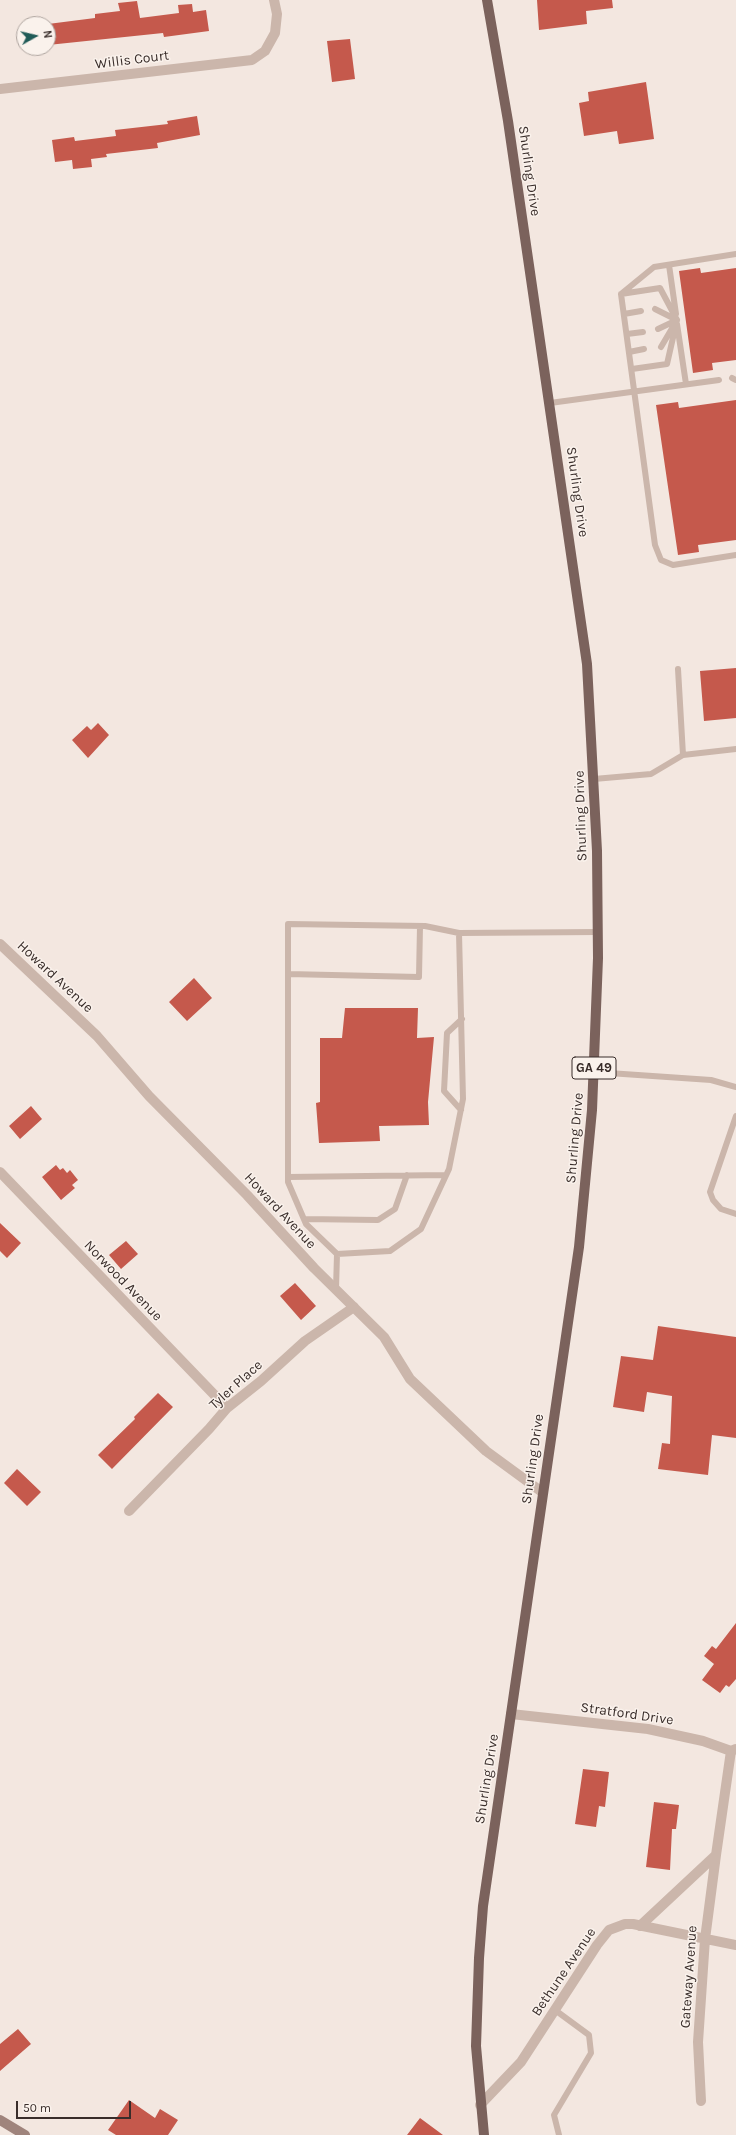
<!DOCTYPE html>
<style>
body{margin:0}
#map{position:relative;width:736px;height:2135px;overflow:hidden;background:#f3e7e0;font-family:Karla,sans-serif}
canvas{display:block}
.north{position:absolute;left:16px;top:16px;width:40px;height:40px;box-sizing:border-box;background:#faf2ec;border:1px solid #ada39e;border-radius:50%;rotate:82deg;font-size:11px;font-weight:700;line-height:16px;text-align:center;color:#392d2a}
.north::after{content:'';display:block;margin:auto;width:14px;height:18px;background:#205b57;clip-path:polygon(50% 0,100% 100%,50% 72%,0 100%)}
.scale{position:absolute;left:16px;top:2101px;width:115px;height:18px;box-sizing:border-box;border:2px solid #392d2a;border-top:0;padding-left:5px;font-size:12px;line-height:14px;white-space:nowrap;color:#392d2a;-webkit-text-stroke:3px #faf2ec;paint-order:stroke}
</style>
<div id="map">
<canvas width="736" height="2135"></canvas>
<div class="north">N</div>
<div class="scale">50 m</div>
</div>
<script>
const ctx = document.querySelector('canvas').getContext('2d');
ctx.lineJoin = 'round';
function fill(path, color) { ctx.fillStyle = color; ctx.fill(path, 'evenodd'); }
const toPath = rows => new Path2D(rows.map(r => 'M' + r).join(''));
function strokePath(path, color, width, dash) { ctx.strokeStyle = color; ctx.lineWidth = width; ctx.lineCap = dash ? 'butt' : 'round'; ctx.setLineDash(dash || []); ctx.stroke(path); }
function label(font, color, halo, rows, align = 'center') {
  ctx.font = font + ' Karla,sans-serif'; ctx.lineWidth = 3; ctx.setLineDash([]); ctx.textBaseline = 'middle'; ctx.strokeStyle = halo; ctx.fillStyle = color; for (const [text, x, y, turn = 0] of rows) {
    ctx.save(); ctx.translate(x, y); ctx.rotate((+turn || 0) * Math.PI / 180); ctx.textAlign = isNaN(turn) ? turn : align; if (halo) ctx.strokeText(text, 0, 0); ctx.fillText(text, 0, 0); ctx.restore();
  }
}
fill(toPath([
 [537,0,612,0,613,8,586,11,587,24,539,30],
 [137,1,140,18,179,13,178,5,192,4,193,12,206,10,209,31,164,37,163,33,48,45,48,24,95,18,95,14,120,11,118,3],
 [350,39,355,79,332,82,327,41],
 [646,82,654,139,619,144,617,131,584,136,579,103,589,101,588,92],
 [197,116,200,135,157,143,158,148,106,154,107,157,91,159,92,167,73,169,72,160,55,162,52,140,74,137,75,141,116,136,115,130,168,124,167,121],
 [700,268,701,273,736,268,736,360,712,363,713,370,693,373,679,271],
 [736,400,736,540,698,545,699,552,678,555,656,405,678,402,679,408],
 [736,668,736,718,704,721,700,671],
 [98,723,109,735,88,758,72,740,87,726,91,730],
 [194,978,212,998,187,1021,169,1002],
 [345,1008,418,1008,417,1038,434,1037,428,1102,429,1125,379,1126,380,1141,319,1143,316,1103,320,1102,320,1038,342,1038],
 [31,1106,42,1119,20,1139,9,1126],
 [56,1165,60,1170,63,1168,67,1173,70,1170,78,1180,72,1185,75,1188,61,1200,42,1177],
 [0,1223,21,1243,7,1258,0,1251],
 [126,1241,138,1254,121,1269,109,1255],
 [295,1283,316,1306,301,1320,280,1296],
 [658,1326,736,1337,736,1438,712,1435,708,1475,658,1469,662,1443,670,1444,672,1396,647,1392,644,1412,613,1407,621,1356,653,1360],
 [158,1393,173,1407,112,1469,98,1455,135,1419,134,1417],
 [17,1469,41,1492,27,1506,4,1483],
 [736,1623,736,1679,729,1687,726,1685,720,1693,702,1680,714,1664,704,1656,712,1646,716,1649],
 [583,1769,609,1772,605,1807,599,1806,596,1827,575,1824],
 [654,1802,679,1805,676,1829,672,1829,670,1870,646,1867],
 [18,2029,31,2044,0,2071,0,2044],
 [129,2100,155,2118,160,2109,178,2120,168,2135,116,2135,108,2130],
 [420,2118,443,2135,407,2135]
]), '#c5594c');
strokePath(toPath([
 [736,254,654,267,621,294,655,545,661,560,673,565,736,555],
 [669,265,676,314],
 [621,294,660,288,677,320,667,364,632,369],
 [655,309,677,320],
 [624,314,641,311],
 [677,324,686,384],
 [658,329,677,320],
 [627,334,643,332],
 [661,347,674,325],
 [629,352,644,349],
 [732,378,736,380],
 [550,403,719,380],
 [683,755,736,749],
 [594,779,651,774,683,755,678,669],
 [459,933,463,1099,449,1169,421,1229,390,1251,337,1254,306,1224,288,1182,288,924,425,926,459,933,598,932],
 [288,974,419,977,420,926],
 [594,1072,711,1080,736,1087],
 [461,1110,444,1091,447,1033,462,1019],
 [736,1116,710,1192,713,1200,721,1209,736,1214],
 [288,1177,446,1175],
 [304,1219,378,1220,395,1209,407,1175],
 [336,1289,337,1254],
 [555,2010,589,2035,591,2053,554,2115,559,2135]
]), '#cbb6ab', 6);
strokePath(toPath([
 [0,89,252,60,265,51,275,33,277,14,274,0],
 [0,944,97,1036,149,1096,247,1195,314,1268,384,1337,410,1379,486,1451,542,1492],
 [0,1172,227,1408],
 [129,1511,209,1429,227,1408,261,1381,305,1341,354,1307],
 [511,1714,648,1729,703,1741,731,1751,736,1749],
 [640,1926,716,1855,731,1751],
 [701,2101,698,2042,705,1939,716,1855],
 [480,2105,521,2062,597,1945,609,1930,625,1924,633,1924,736,1945]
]), '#cbb6ab', 10);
strokePath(toPath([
 [0,2120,25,2135]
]), '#9f847c', 10);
strokePath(toPath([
 [484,2135,476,2046,479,1958,483,1906,579,1247,592,1110,598,958,597,851,587,664,508,121,487,0]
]), '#7b625c', 10);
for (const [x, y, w] of [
 [594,1068,44]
]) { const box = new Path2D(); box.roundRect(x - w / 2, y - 11, w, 22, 3); ctx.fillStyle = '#faf2ec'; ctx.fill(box); strokePath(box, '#392d2a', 1); }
label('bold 13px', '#392d2a', null, [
 ["GA 49",594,1068]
]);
label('14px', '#392d2a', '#faf2ec', [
 ["Willis Court",132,60,-7],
 ["Shurling Drive",529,171,82],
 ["Shurling Drive",577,492,82],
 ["Shurling Drive",581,816,-92],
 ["Howard Avenue",55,977,43],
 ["Shurling Drive",575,1138,-85],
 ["Howard Avenue",280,1211,47],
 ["Norwood Avenue",123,1281,46],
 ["Tyler Place",236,1385,-42],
 ["Shurling Drive",533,1459,-82],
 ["Stratford Drive",627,1714,8],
 ["Shurling Drive",487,1779,-81],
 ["Bethune Avenue",564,1972,-56],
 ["Gateway Avenue",689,1977,-86]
]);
</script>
